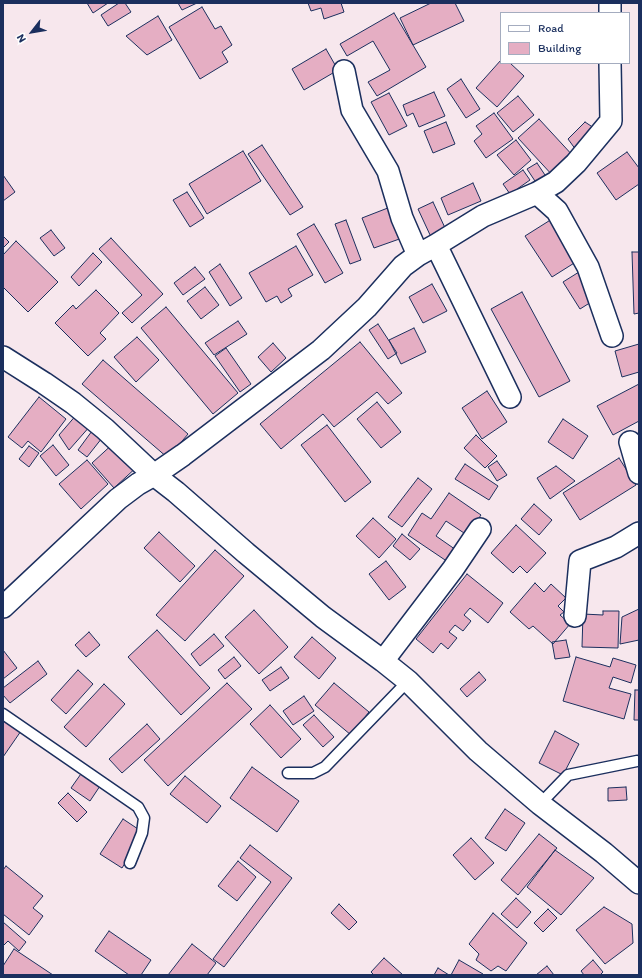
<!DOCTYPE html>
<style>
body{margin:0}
#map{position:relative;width:642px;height:978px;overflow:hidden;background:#f7e7ed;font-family:Itim,sans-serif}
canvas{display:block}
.frame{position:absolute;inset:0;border:4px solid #1b2f5e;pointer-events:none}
.legend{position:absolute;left:500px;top:12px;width:130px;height:52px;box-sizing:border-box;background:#fff;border:1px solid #a4acbf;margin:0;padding:5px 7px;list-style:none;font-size:12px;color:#1b2f5e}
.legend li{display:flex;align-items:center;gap:8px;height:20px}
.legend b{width:20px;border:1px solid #a4acbf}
.north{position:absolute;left:12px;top:12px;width:40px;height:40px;-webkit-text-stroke:3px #fff;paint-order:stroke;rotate:239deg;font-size:11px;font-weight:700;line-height:16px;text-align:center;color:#1b2f5e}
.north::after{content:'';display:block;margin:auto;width:14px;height:18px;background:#1b2f5e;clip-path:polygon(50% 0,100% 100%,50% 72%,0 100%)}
</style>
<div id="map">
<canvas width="642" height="978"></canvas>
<div class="frame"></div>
<ul class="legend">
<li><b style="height:5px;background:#fff"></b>Road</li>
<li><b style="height:11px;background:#e5aec3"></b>Building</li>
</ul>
<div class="north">N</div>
</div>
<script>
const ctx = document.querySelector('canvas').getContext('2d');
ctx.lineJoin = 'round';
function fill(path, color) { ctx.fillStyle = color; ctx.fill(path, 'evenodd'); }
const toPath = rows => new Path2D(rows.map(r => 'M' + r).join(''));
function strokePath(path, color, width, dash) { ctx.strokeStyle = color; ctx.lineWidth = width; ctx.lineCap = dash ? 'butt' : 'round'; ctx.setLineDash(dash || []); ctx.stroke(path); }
const building = toPath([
 [87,3,108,3,93,13,87,3],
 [119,3,125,3,131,12,108,26,101,15,119,3],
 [178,3,197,3,182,10,178,3],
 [308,3,341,3,344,12,324,19,321,8,311,11,308,3],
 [431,3,455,3,464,21,413,45,400,18,431,3],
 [202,7,215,29,221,26,232,45,222,52,228,62,200,79,169,27,202,7],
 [394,13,426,67,377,96,368,82,390,70,373,41,347,56,340,44,394,13],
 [158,16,172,40,147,55,126,36,158,16],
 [326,49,338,70,304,90,292,69,326,49],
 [501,60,501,63,510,63,524,76,497,107,476,88,501,60],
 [461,79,480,109,466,118,447,89,461,79],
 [434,92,445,116,419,127,413,113,407,116,403,105,434,92],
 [389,93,407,126,389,135,371,102,389,93],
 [518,96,534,115,513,132,497,113,518,96],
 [494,113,513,139,486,158,474,141,482,134,476,126,494,113],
 [539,119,575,158,554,177,518,138,539,119],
 [446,122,455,144,433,153,424,131,446,122],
 [585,122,594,128,576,150,568,139,585,122],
 [516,140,531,160,514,175,497,155,516,140],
 [262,145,303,207,290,215,248,154,262,145],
 [243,151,261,181,207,214,189,184,243,151],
 [627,152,639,168,639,184,616,200,597,173,627,152],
 [537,163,547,178,537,184,527,169,537,163],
 [523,170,530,180,510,194,503,184,523,170],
 [3,175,15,192,3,201,3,175],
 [473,183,481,201,448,215,441,198,473,183],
 [187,192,204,218,190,227,173,200,187,192],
 [433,202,446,230,431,237,418,209,433,202],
 [393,206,405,237,374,248,362,218,393,206],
 [552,219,579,260,552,277,525,236,552,219],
 [346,220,361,260,350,264,335,224,346,220],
 [314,224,343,273,325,283,297,234,314,224],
 [51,230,65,248,54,256,40,238,51,230],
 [3,236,9,242,3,248,3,236],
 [111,238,163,294,132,323,122,313,142,295,99,249,111,238],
 [16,241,58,282,28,312,3,287,3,255,16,241],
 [296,246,313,275,288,289,292,296,281,303,277,296,266,302,249,273,296,246],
 [632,252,639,252,639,313,634,314,632,252],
 [93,253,102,262,79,286,71,277,93,253],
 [220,264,242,298,230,306,209,272,220,264],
 [195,267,205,279,183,295,174,283,195,267],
 [579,272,596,299,580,309,563,282,579,272],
 [432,284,447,311,423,323,409,297,432,284],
 [205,287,219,305,201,319,187,301,205,287],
 [96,290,119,313,100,333,106,339,88,356,55,323,73,305,76,309,96,290],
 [522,292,570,381,539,397,491,309,522,292],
 [166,307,238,393,213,414,141,328,166,307],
 [238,321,247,334,214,355,205,343,238,321],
 [378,324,397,353,388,359,369,330,378,324],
 [414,328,426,352,401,364,389,340,414,328],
 [137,337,159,360,136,382,114,357,137,337],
 [360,342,402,393,388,404,377,392,334,427,323,414,281,449,260,424,360,342],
 [273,343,286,358,271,372,258,357,273,343],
 [639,344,639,372,622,377,615,351,639,344],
 [226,348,251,384,240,392,215,356,226,348],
 [103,360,188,434,168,458,82,384,103,360],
 [639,384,639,421,613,435,597,406,639,384],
 [487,391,507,422,482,439,462,408,487,391],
 [39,397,66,419,41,452,28,441,22,448,8,437,39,397],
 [377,402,401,432,381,448,357,419,377,402],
 [78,413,91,425,69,450,59,435,78,413],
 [563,419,588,436,573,459,548,442,563,419],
 [327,425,371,482,345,502,301,445,327,425],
 [92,431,102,438,87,457,78,450,92,431],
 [476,435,497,456,485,468,464,448,476,435],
 [116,441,139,465,114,488,92,463,116,441],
 [53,445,69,465,56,476,40,456,53,445],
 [29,446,39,453,29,467,19,459,29,446],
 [619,458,636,485,580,520,563,493,619,458],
 [87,460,108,484,81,509,59,484,87,460],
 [497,461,507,475,497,481,488,467,497,461],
 [465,464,498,486,489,500,455,479,465,464],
 [556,466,575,481,550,499,537,478,556,466],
 [418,478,432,489,402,527,388,517,418,478],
 [449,493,481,515,467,535,446,521,436,536,459,552,451,564,408,535,422,513,431,519,449,493],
 [534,504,552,520,539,535,521,519,534,504],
 [373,518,396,539,379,558,356,536,373,518],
 [516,525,546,553,527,573,520,566,513,573,491,553,516,525],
 [159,532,195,566,180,582,144,548,159,532],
 [402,534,420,549,410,560,393,546,402,534],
 [215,550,244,576,185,641,156,615,215,550],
 [386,561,406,587,389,600,369,574,386,561],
 [467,574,503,603,488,623,470,608,464,615,471,621,463,631,455,625,449,632,457,638,448,649,441,643,433,653,416,639,467,574],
 [535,583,544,592,551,584,566,598,558,606,564,612,560,615,570,624,553,644,533,626,529,629,510,612,535,583],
 [639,609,639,640,620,644,622,617,639,609],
 [254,610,288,647,259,674,225,637,254,610],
 [603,611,619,611,618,648,582,647,583,614,603,615,603,611],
 [157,630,210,688,181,715,128,657,157,630],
 [89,632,100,645,86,657,75,645,89,632],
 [214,634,224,646,200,666,191,654,214,634],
 [312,637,336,658,319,679,294,657,312,637],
 [566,640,570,657,555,659,552,642,566,640],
 [3,650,17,668,3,679,3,650],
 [234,657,241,666,225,679,218,670,234,657],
 [576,657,610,667,613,658,636,665,631,683,613,677,609,688,631,694,624,719,563,701,576,657],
 [38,661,47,674,10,703,3,695,3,688,38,661],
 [281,667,289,678,270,691,262,680,281,667],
 [78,670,93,684,66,714,51,700,78,670],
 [479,672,486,680,467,697,460,689,479,672],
 [227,683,252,709,168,786,144,760,227,683],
 [334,683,369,712,351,735,315,705,334,683],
 [104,684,125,704,86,747,64,727,104,684],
 [635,690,639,690,639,720,634,720,635,690],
 [304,696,314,711,293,725,283,711,304,696],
 [270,705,301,739,281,758,250,724,270,705],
 [314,715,334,737,323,747,303,725,314,715],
 [3,718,21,731,3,757,3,718],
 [147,724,160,739,122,773,109,759,147,724],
 [555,731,579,744,563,775,539,763,555,731],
 [252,767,299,801,277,832,230,798,252,767],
 [83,771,102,783,90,801,71,788,83,771],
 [185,776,221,806,207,823,170,794,185,776],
 [626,787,627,800,608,801,608,788,626,787],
 [68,793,87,812,77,822,58,803,68,793],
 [505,809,525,823,506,851,485,838,505,809],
 [123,819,144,833,122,868,100,854,123,819],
 [539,834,557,848,518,895,501,880,539,834],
 [471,838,494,863,475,880,453,855,471,838],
 [250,845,292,878,224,967,213,959,271,882,240,858,250,845],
 [555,850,594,878,561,915,527,887,555,850],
 [238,861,256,877,237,901,218,886,238,861],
 [6,866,43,896,33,908,43,916,29,935,3,914,3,870,6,866],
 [516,898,531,912,517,928,501,914,516,898],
 [339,904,357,922,349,930,331,913,339,904],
 [604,907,632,924,633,943,605,964,576,930,604,907],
 [548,909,557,918,543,932,534,923,548,909],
 [493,913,527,943,506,971,498,966,491,971,476,960,479,954,469,944,493,913],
 [3,922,26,942,19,951,8,941,3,946,3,922],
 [109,931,151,960,141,975,129,975,95,951,109,931],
 [192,944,216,963,207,975,168,975,192,944],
 [14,949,53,975,3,975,3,966,14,949],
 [384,958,403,975,374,975,371,972,384,958],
 [459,960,483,974,482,975,451,975,459,960],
 [593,960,603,972,600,975,584,975,581,971,593,960],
 [547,966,554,975,536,975,547,966],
 [438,968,449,975,434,975,438,968]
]);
fill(building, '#e5aec3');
strokePath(building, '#1b2f5e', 1);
const lane = toPath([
 [3,714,138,807,144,818,142,833,130,863],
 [288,773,313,773,325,767,408,681],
 [540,804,568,775,637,761]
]);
const street = toPath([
 [610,13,610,3],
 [344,71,352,110,388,171,402,218,418,255],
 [537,193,557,211,588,267,612,336],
 [436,245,510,397],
 [3,357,44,383,73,403,105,429,154,475,176,492,246,553,323,617,383,661,408,681,478,751,540,804,604,853,639,883],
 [630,442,639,473],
 [3,607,118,499,138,484,154,475,183,455,321,350,367,307,403,266,418,255,436,245,483,216,537,193,556,182,576,163,611,121,610,63],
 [575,616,580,561,616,547,639,533],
 [383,661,453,569,480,529]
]);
strokePath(lane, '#1b2f5e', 13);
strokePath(street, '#1b2f5e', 24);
strokePath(lane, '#fff', 10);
strokePath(street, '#fff', 21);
</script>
